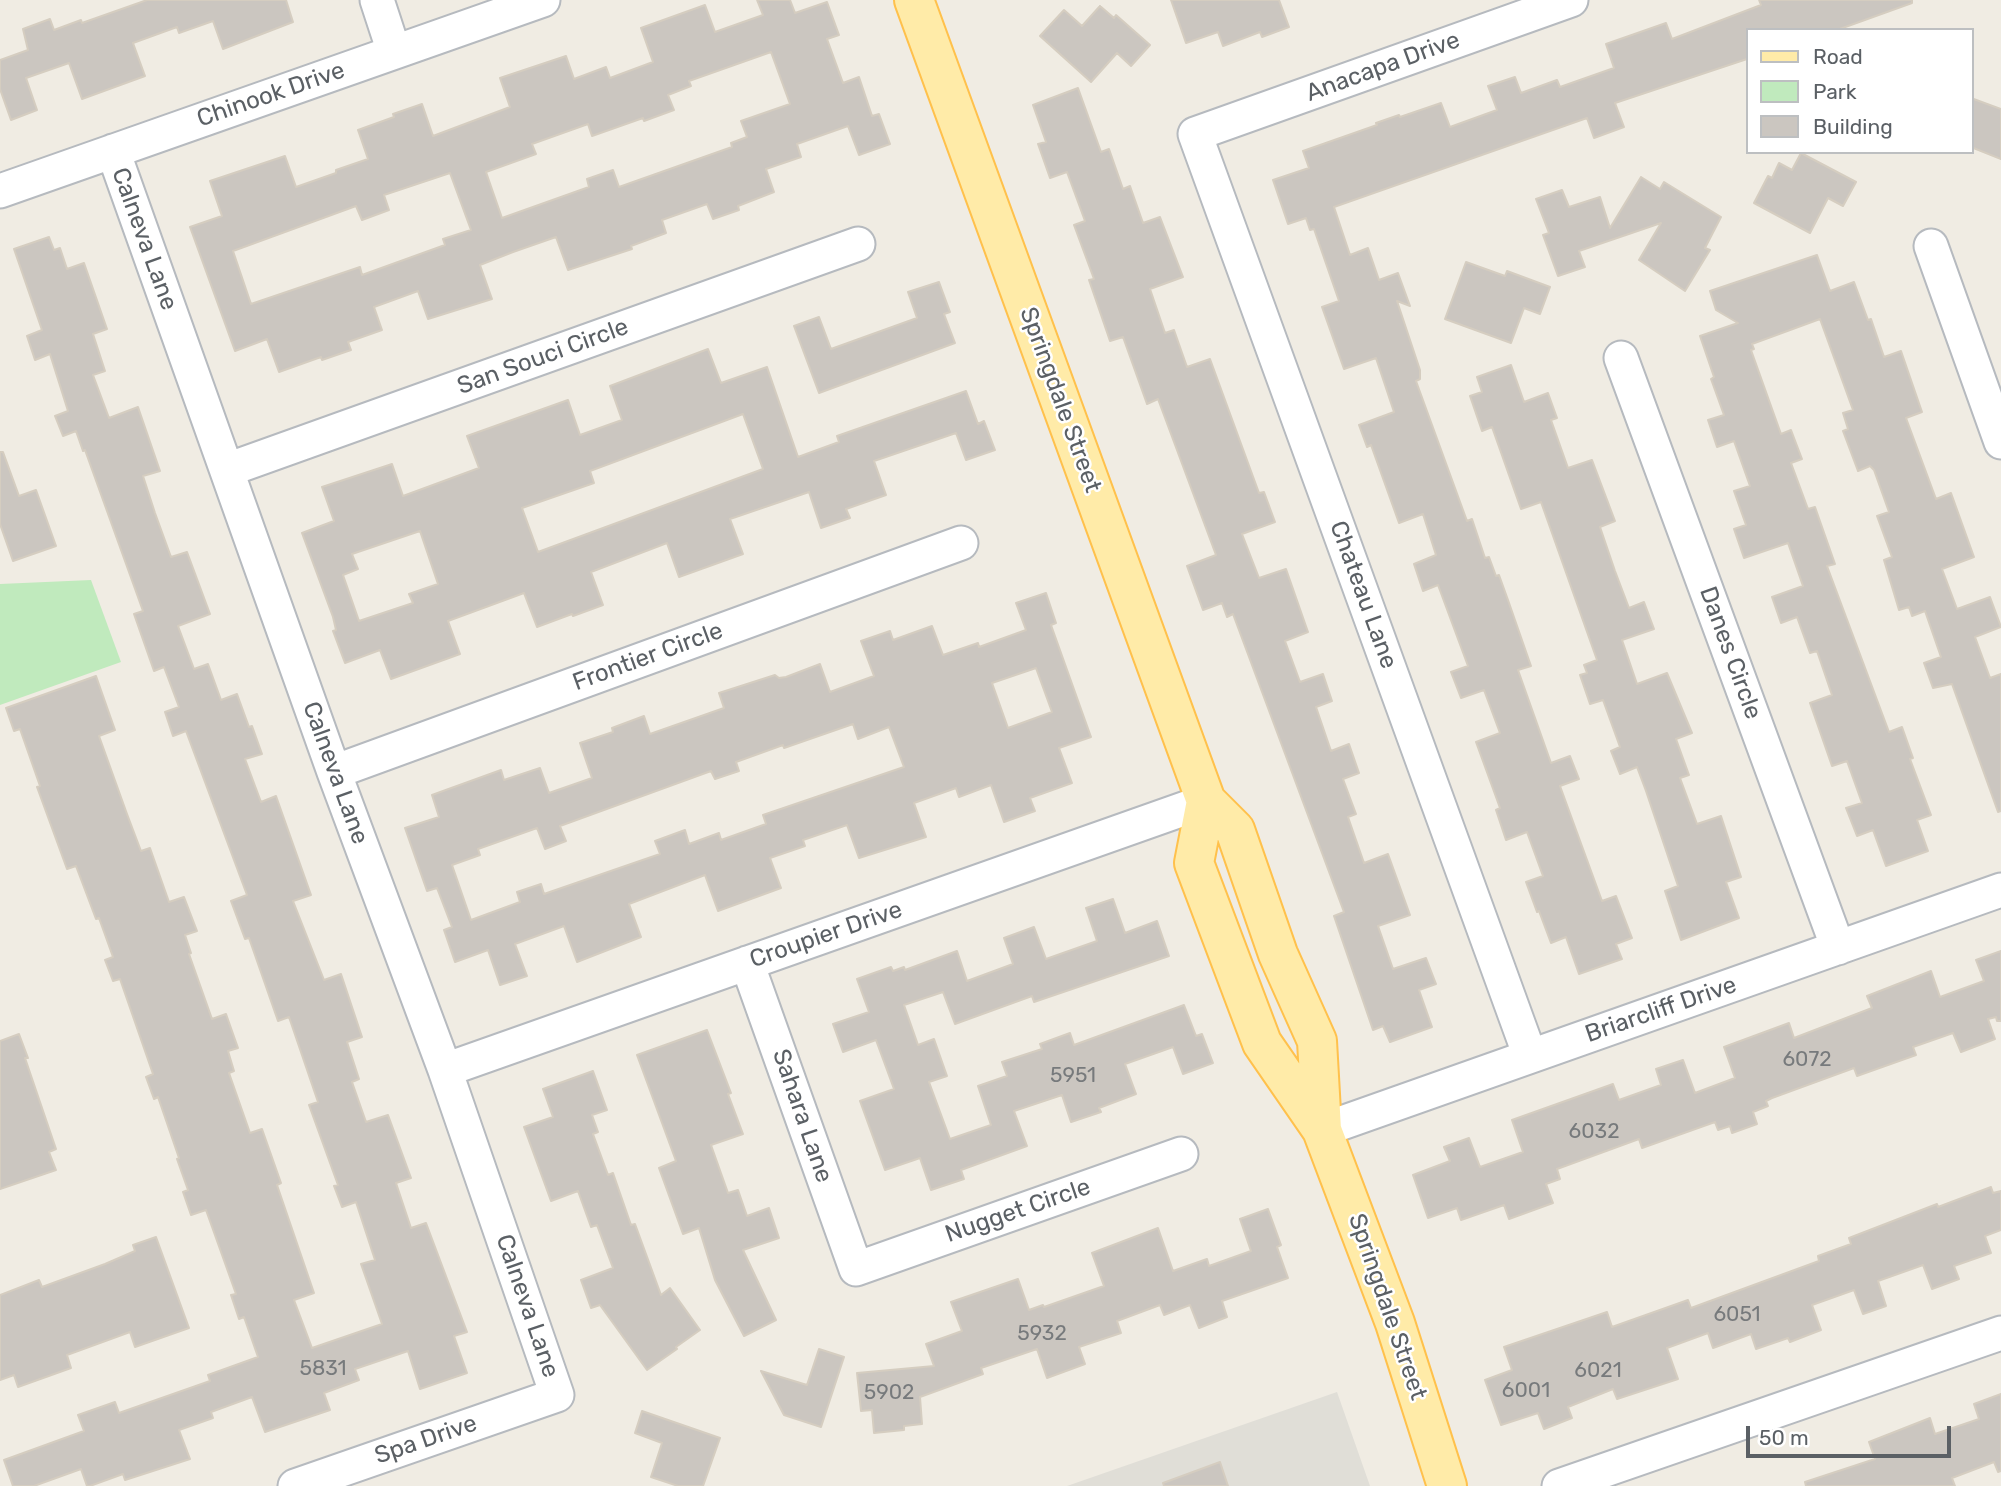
<!DOCTYPE html>
<style>
body{margin:0}
#map{position:relative;width:2001px;height:1486px;overflow:hidden;background:#f0ece3;font-family:Rubik,sans-serif}
canvas{display:block}
.legend{position:absolute;left:1746px;top:28px;width:228px;height:126px;box-sizing:border-box;background:#fff;border:2px solid #bdbfc1;margin:0;padding:9px 12px;list-style:none;font-size:21px;color:#5b6065}
.legend li{display:flex;align-items:center;gap:14px;height:35px}
.legend b{width:35px;border:2px solid #bdbfc1}
.scale{position:absolute;left:1746px;top:1426px;width:205px;height:32px;box-sizing:border-box;border:4px solid #5b6065;border-top:0;padding-left:9px;font-size:21px;line-height:24px;white-space:nowrap;color:#5b6065;-webkit-text-stroke:5px #fff;paint-order:stroke}
</style>
<div id="map">
<canvas width="2001" height="1486"></canvas>
<ul class="legend">
<li><b style="height:9px;background:#ffeba8"></b>Road</li>
<li><b style="height:19px;background:#c0eabd"></b>Park</li>
<li><b style="height:19px;background:#cbc6c0"></b>Building</li>
</ul>
<div class="scale">50 m</div>
</div>
<script>
const ctx = document.querySelector('canvas').getContext('2d');
ctx.lineJoin = 'round';
function fill(path, color) { ctx.fillStyle = color; ctx.fill(path, 'evenodd'); }
const toPath = rows => new Path2D(rows.map(r => 'M' + r).join(''));
function strokePath(path, color, width, dash) { ctx.strokeStyle = color; ctx.lineWidth = width; ctx.lineCap = dash ? 'butt' : 'round'; ctx.setLineDash(dash || []); ctx.stroke(path); }
function label(font, color, halo, rows, align = 'center') {
  ctx.font = font + ' Rubik,sans-serif'; ctx.lineWidth = 5; ctx.setLineDash([]); ctx.textBaseline = 'middle'; ctx.strokeStyle = halo; ctx.fillStyle = color; for (const [text, x, y, turn = 0] of rows) {
    ctx.save(); ctx.translate(x, y); ctx.rotate((+turn || 0) * Math.PI / 180); ctx.textAlign = isNaN(turn) ? turn : align; if (halo) ctx.strokeText(text, 0, 0); ctx.fillText(text, 0, 0); ctx.restore();
  }
}
fill(toPath([
 [1337,1392,1370,1486,1067,1486]
]), '#e0ded7');
fill(toPath([
 [91,580,121,662,0,705,0,584]
]), '#c0eabd');
const building = toPath([
 [147,0,286,0,293,22,223,49,213,21,179,33,177,27,133,43,145,76,82,99,69,63,26,78,37,110,11,120,0,89,0,60,28,50,23,29,50,19,54,30,81,20,82,23,147,0],
 [757,0,790,0,795,13,827,2,839,35,827,39,843,83,859,77,872,116,879,114,890,144,859,155,848,126,797,144,801,157,766,169,774,192,738,206,739,210,713,219,707,204,662,220,666,233,631,246,632,249,568,270,556,237,513,252,480,265,492,299,428,319,418,291,374,307,382,330,348,342,351,350,322,360,321,357,279,372,267,339,235,351,190,227,222,216,210,181,285,156,296,187,336,173,336,170,368,159,358,130,394,117,393,114,422,104,433,136,510,107,500,78,566,56,574,79,606,67,610,78,653,62,641,28,705,5,715,32,763,15,757,0],
 [771,52,790,104,741,121,747,137,731,143,732,147,619,187,613,170,587,179,589,187,502,218,486,172,536,154,532,144,588,124,592,136,643,118,644,121,674,110,668,95,691,86,689,81,771,52],
 [450,173,471,230,443,239,445,245,362,275,360,267,251,304,233,251,356,206,362,220,389,210,384,195,450,173],
 [1171,0,1279,0,1289,27,1262,37,1260,32,1223,46,1218,32,1186,43,1171,0],
 [1759,0,1912,0,1912,3,1837,30,1747,30,1747,59,1615,103,1624,127,1594,138,1587,118,1334,207,1350,255,1368,248,1379,280,1398,273,1410,306,1397,301,1420,370,1420,379,1416,381,1467,521,1472,519,1485,558,1489,557,1496,576,1499,575,1508,600,1531,666,1518,670,1551,763,1570,756,1579,779,1560,786,1602,901,1616,896,1632,938,1616,944,1622,959,1579,974,1566,937,1551,943,1539,911,1537,912,1526,882,1543,876,1527,832,1506,840,1496,810,1500,808,1476,742,1500,733,1484,690,1461,698,1451,672,1468,666,1438,585,1423,591,1414,564,1436,555,1423,514,1399,523,1371,445,1367,447,1359,425,1394,412,1376,358,1344,369,1322,307,1339,301,1314,229,1310,230,1306,218,1288,224,1273,180,1309,168,1303,151,1377,125,1376,123,1399,115,1400,117,1441,103,1450,127,1497,110,1488,86,1515,77,1521,93,1557,80,1560,87,1614,68,1606,44,1666,23,1672,39,1761,5,1759,0],
 [1100,6,1114,18,1116,15,1150,45,1131,66,1117,53,1091,82,1040,36,1064,10,1082,26,1100,6],
 [1078,88,1101,152,1109,149,1123,189,1130,186,1143,223,1160,217,1183,277,1150,289,1165,333,1174,330,1187,367,1210,359,1259,493,1264,492,1275,522,1242,534,1259,578,1286,569,1308,632,1285,641,1300,682,1323,674,1332,701,1316,707,1331,751,1349,744,1359,773,1343,779,1356,814,1348,817,1364,863,1388,854,1410,915,1378,926,1393,969,1426,958,1436,984,1419,990,1432,1027,1390,1042,1383,1026,1373,1030,1334,916,1344,912,1233,614,1227,617,1222,603,1203,610,1187,566,1216,555,1158,399,1147,404,1123,337,1110,341,1089,280,1094,279,1074,225,1085,221,1067,172,1050,178,1038,144,1046,142,1033,105,1078,88],
 [1971,98,2001,109,2001,159,1971,147,1971,98],
 [1801,153,1856,182,1843,206,1828,198,1810,233,1754,203,1768,176,1772,178,1779,163,1792,170,1801,153],
 [1641,177,1660,189,1664,182,1721,217,1705,248,1710,250,1685,291,1639,260,1661,223,1579,251,1585,267,1558,276,1543,235,1549,233,1536,199,1562,190,1569,207,1600,197,1610,228,1641,177],
 [49,237,54,250,60,248,67,269,84,263,107,329,93,334,105,371,93,375,109,418,138,407,160,471,143,476,155,513,171,557,187,552,210,614,178,626,194,669,208,664,221,700,237,694,249,727,252,726,262,754,245,759,261,802,276,796,311,895,293,901,324,980,341,974,362,1037,347,1042,359,1079,352,1082,366,1122,388,1115,411,1178,396,1183,411,1228,426,1223,467,1332,454,1336,467,1373,420,1389,408,1351,355,1369,359,1380,324,1393,330,1410,265,1432,252,1397,211,1412,213,1418,179,1430,190,1459,125,1480,123,1474,90,1486,87,1486,81,1469,34,1486,13,1486,4,1460,84,1431,78,1415,115,1402,119,1413,210,1381,208,1375,258,1357,244,1317,239,1319,231,1295,236,1294,206,1210,191,1215,183,1192,188,1190,177,1159,179,1158,158,1097,154,1099,146,1077,153,1074,120,979,113,981,105,960,113,957,99,918,96,919,76,866,67,869,37,787,40,786,20,729,14,731,6,708,96,676,115,730,99,736,127,814,141,851,150,848,169,902,184,897,197,931,185,935,191,953,189,954,212,1019,226,1014,238,1048,228,1051,234,1071,229,1073,250,1133,262,1129,281,1183,277,1185,314,1293,294,1300,312,1348,382,1324,361,1264,375,1260,356,1202,342,1207,334,1186,338,1185,309,1105,318,1102,289,1017,278,1021,249,938,245,939,231,901,247,895,186,731,173,736,165,712,179,707,164,667,154,671,134,614,143,611,85,450,83,451,76,431,63,436,55,416,68,411,50,354,35,360,27,336,42,330,14,249,49,237],
 [1817,255,1830,291,1854,282,1868,320,1871,319,1884,357,1901,351,1922,412,1906,418,1936,499,1951,493,1974,557,1942,569,1957,609,1990,597,2001,627,1975,637,1990,678,2001,674,2001,811,1998,812,1952,684,1933,688,1924,663,1941,657,1925,611,1912,616,1909,607,1899,610,1884,560,1892,557,1877,516,1889,512,1874,470,1870,466,1858,471,1843,431,1848,429,1843,413,1853,410,1820,319,1752,344,1754,349,1751,350,1781,434,1791,430,1802,459,1791,463,1808,509,1815,507,1835,564,1827,566,1889,732,1902,727,1913,758,1910,759,1931,815,1917,820,1928,851,1886,866,1873,830,1857,836,1846,808,1862,803,1847,761,1832,766,1810,703,1832,695,1817,651,1810,653,1797,617,1781,623,1772,597,1803,586,1788,543,1744,558,1734,529,1746,525,1734,491,1750,486,1734,441,1717,447,1708,420,1724,415,1711,379,1714,377,1700,336,1738,323,1716,310,1710,291,1817,255],
 [1466,262,1505,276,1507,271,1550,287,1540,314,1524,308,1511,343,1445,319,1466,262],
 [939,282,950,312,944,314,955,343,819,393,794,326,819,317,831,349,917,318,908,292,939,282],
 [708,349,721,383,767,367,798,457,839,442,837,436,966,391,978,424,984,421,995,450,966,460,956,433,874,461,886,495,846,509,850,518,821,528,809,492,730,519,743,554,679,577,667,543,591,572,603,605,573,616,572,614,537,627,524,593,448,621,460,654,391,679,380,650,345,663,333,631,336,630,333,617,302,533,334,521,322,487,392,464,403,496,479,468,467,436,568,400,580,435,622,420,610,386,708,349],
 [743,414,763,469,538,552,522,508,594,483,590,471,743,414],
 [420,531,438,584,409,594,413,603,359,621,343,575,358,569,352,554,420,531],
 [1511,365,1524,402,1548,393,1557,418,1551,420,1568,468,1592,460,1615,521,1600,527,1615,571,1629,608,1644,602,1654,629,1622,640,1637,684,1667,673,1692,733,1676,739,1689,775,1680,778,1697,824,1721,816,1741,877,1726,882,1739,918,1681,940,1665,891,1678,886,1646,791,1637,767,1620,774,1611,751,1620,747,1603,700,1590,704,1580,675,1587,673,1584,665,1597,660,1541,502,1521,509,1492,427,1482,431,1470,396,1482,392,1477,377,1511,365],
 [0,452,3,452,19,496,36,490,56,546,13,561,0,524,0,452],
 [1046,593,1056,623,1051,625,1091,737,1059,748,1072,783,1030,798,1035,811,1004,822,991,785,959,797,956,788,914,803,926,837,859,858,847,825,803,840,805,846,770,858,781,888,718,911,705,875,629,904,641,937,577,962,564,926,515,944,527,976,500,985,488,950,455,962,444,930,452,927,437,888,427,891,405,828,439,817,432,795,501,770,504,780,540,768,549,793,592,778,580,743,613,732,612,728,644,716,650,734,724,708,719,693,775,675,779,678,786,677,820,664,830,692,874,676,861,641,890,631,893,640,932,626,943,655,978,643,979,647,1026,630,1016,603,1046,593],
 [1036,668,1052,712,1008,728,992,683,1036,668],
 [853,724,858,739,889,727,904,767,763,815,766,824,721,840,719,833,689,844,685,830,655,841,660,854,544,894,541,884,517,892,520,902,471,920,452,865,480,855,478,849,537,828,545,849,566,841,560,826,711,771,715,779,739,771,736,762,783,745,784,748,853,724],
 [1113,899,1125,933,1157,921,1169,956,1034,1002,1032,996,955,1024,943,992,904,1005,918,1045,934,1039,947,1076,929,1082,950,1139,991,1125,978,1086,1007,1076,1002,1062,1042,1049,1040,1044,1070,1033,1074,1045,1184,1005,1196,1036,1202,1034,1213,1063,1183,1074,1173,1047,1125,1064,1136,1094,1099,1108,1101,1112,1071,1122,1062,1095,1014,1111,1027,1146,961,1170,964,1179,931,1190,920,1158,885,1170,860,1101,894,1089,876,1040,843,1052,833,1024,869,1012,857,979,891,967,893,971,904,967,905,970,957,951,967,981,1013,964,1004,938,1034,927,1046,959,1097,941,1086,908,1113,899],
 [2001,951,2001,1021,1997,1021,1996,1017,1988,1019,1995,1039,1961,1052,1953,1033,1913,1047,1916,1055,1857,1076,1854,1068,1772,1098,1766,1101,1768,1106,1753,1112,1757,1124,1732,1133,1730,1126,1718,1130,1715,1122,1642,1148,1639,1139,1557,1169,1560,1179,1546,1184,1553,1203,1509,1219,1504,1205,1461,1220,1457,1208,1428,1218,1413,1175,1450,1161,1444,1147,1469,1138,1480,1167,1523,1152,1512,1120,1613,1084,1619,1100,1661,1085,1656,1069,1683,1060,1695,1093,1735,1078,1724,1047,1789,1023,1794,1038,1872,1008,1867,996,1931,971,1940,997,1984,981,1976,960,2001,951],
 [707,1030,731,1093,728,1094,743,1134,711,1145,728,1193,738,1190,747,1216,769,1208,779,1238,743,1250,776,1320,744,1336,715,1280,699,1228,683,1234,659,1168,676,1161,637,1055,707,1030],
 [19,1034,28,1058,25,1058,56,1149,49,1152,56,1170,0,1189,0,1041,19,1034],
 [593,1071,607,1110,592,1115,598,1132,593,1134,608,1175,613,1173,631,1225,635,1224,661,1295,670,1288,700,1330,676,1347,677,1349,647,1370,600,1305,591,1308,581,1280,613,1268,597,1225,591,1227,578,1191,551,1201,524,1127,553,1117,543,1089,593,1071],
 [1991,1187,1993,1193,2001,1191,2001,1230,1985,1236,1991,1253,1954,1266,1959,1279,1932,1289,1923,1265,1878,1281,1886,1306,1863,1314,1854,1290,1812,1305,1821,1330,1790,1342,1788,1338,1756,1349,1751,1334,1713,1348,1708,1333,1667,1348,1678,1379,1617,1399,1613,1389,1568,1407,1572,1418,1544,1429,1538,1413,1501,1425,1485,1380,1512,1370,1504,1347,1607,1312,1612,1327,1688,1300,1691,1308,1819,1261,1818,1256,1851,1244,1849,1238,1937,1204,1938,1207,1991,1187],
 [1268,1209,1281,1245,1277,1247,1288,1278,1222,1301,1227,1317,1199,1328,1190,1305,1164,1315,1160,1305,1117,1321,1121,1333,1079,1347,1085,1364,1047,1378,1037,1349,981,1368,983,1374,920,1397,922,1424,904,1426,904,1430,874,1433,872,1410,861,1411,857,1373,934,1366,926,1344,962,1331,951,1302,1018,1279,1029,1310,1043,1305,1044,1307,1104,1286,1092,1253,1158,1228,1173,1271,1207,1259,1209,1266,1251,1251,1240,1219,1268,1209],
 [156,1237,189,1328,135,1347,130,1332,67,1355,71,1368,18,1387,14,1375,0,1380,0,1295,39,1280,42,1287,105,1264,135,1251,133,1245,156,1237],
 [819,1349,844,1357,821,1427,784,1415,761,1371,807,1385,819,1349],
 [2001,1394,2001,1471,1998,1472,1994,1462,1952,1478,1955,1486,1806,1486,1805,1482,1875,1459,1869,1442,1930,1418,1935,1434,1979,1419,1974,1404,2001,1394],
 [642,1411,720,1438,703,1486,678,1486,651,1477,662,1443,635,1433,642,1411],
 [1220,1462,1228,1486,1164,1486,1163,1483,1220,1462]
]);
fill(building, '#cbc6c0');
strokePath(building, '#d5cdc0', 2);
const minor = toPath([
 [377,0,394,52],
 [113,151,334,772,445,1070,557,1395,295,1486],
 [0,191,543,0],
 [1931,246,2001,442],
 [1621,358,1838,948],
 [227,470,858,244],
 [334,772,961,543],
 [747,963,856,1269,1181,1154],
 [1530,1056,1195,134,1571,0],
 [445,1070,1206,801],
 [1322,1130,2001,890],
 [1559,1486,2001,1333]
]);
const major = toPath([
 [914,0,1206,801,1235,830,1278,954,1317,1041,1322,1130],
 [1206,801,1194,863,1262,1043,1322,1130,1395,1323,1447,1486]
]);
strokePath(minor, '#b6babf', 37);
strokePath(major, '#ffc14c', 42);
strokePath(minor, '#fff', 33);
strokePath(major, '#ffeba8', 38);
label('21px', '#777a7c', null, [
 ["6072",1807,1060],
 ["5951",1073,1076],
 ["6032",1594,1132],
 ["6051",1737,1315],
 ["5932",1042,1334],
 ["5831",323,1369],
 ["6021",1598,1371],
 ["6001",1526,1391],
 ["5902",889,1393]
]);
label('24px', '#5b6065', '#fff', [
 ["Anacapa Drive",1383,67,-20],
 ["Chinook Drive",271,95,-19],
 ["Calneva Lane",144,239,70],
 ["San Souci Circle",543,357,-20],
 ["Springdale Street",1060,400,70],
 ["Chateau Lane",1363,595,70],
 ["Danes Circle",1730,653,70],
 ["Frontier Circle",648,657,-20],
 ["Calneva Lane",335,773,70],
 ["Croupier Drive",826,935,-19],
 ["Briarcliff Drive",1661,1010,-19],
 ["Sahara Lane",802,1116,71],
 ["Nugget Circle",1018,1211,-19],
 ["Calneva Lane",527,1306,71],
 ["Springdale Street",1387,1307,71],
 ["Spa Drive",426,1440,-19]
]);
</script>
